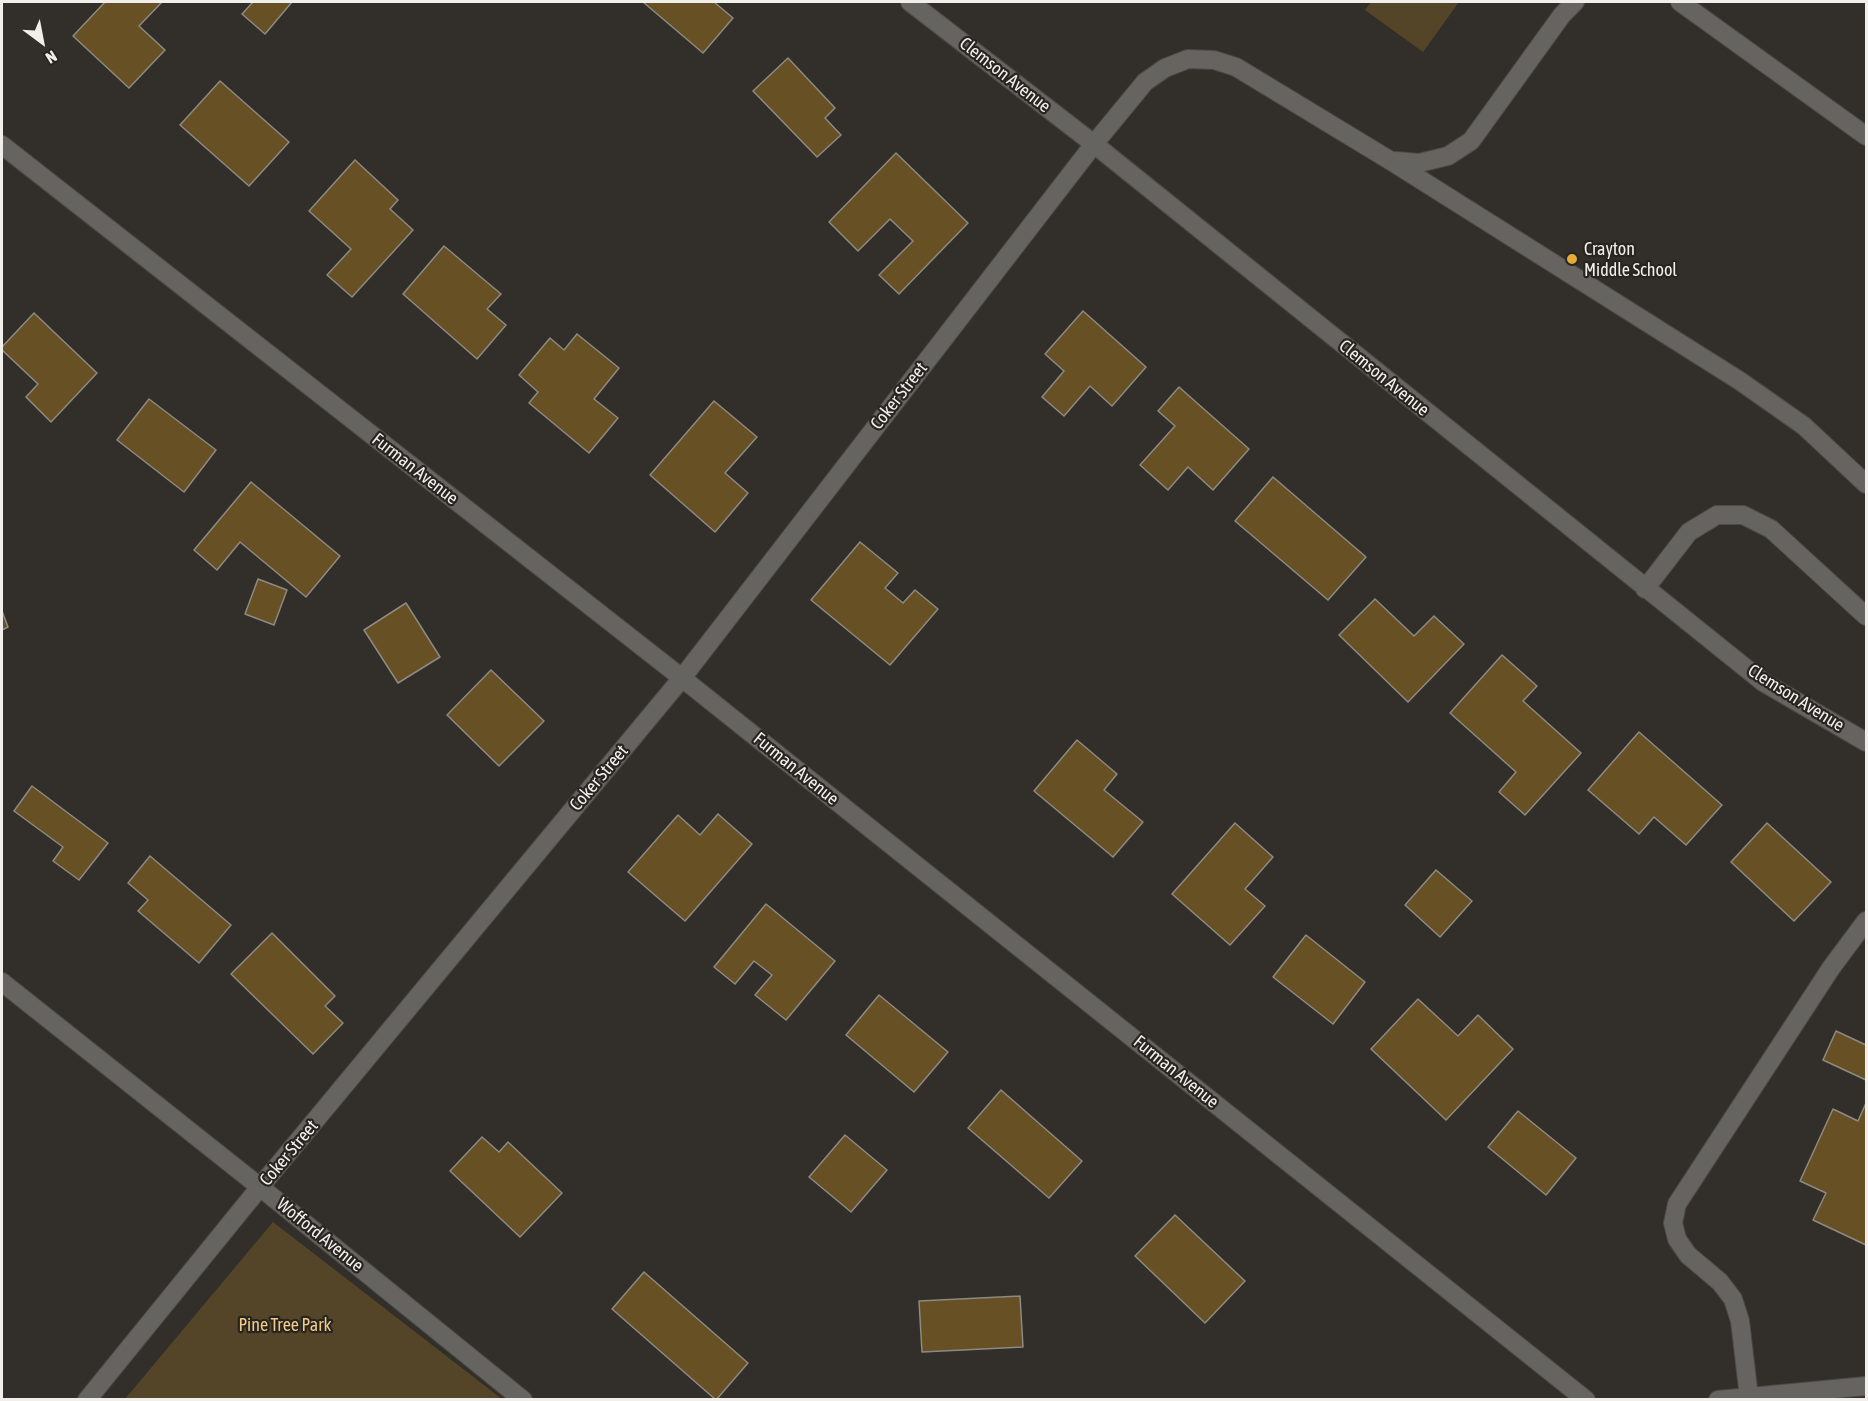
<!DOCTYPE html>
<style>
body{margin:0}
#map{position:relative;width:1868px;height:1401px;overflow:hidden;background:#322f2a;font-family:"Asap Condensed",sans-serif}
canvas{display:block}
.frame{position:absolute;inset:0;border:3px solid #f1efec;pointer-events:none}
.north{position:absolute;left:12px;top:12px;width:60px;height:60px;-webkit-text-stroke:4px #282521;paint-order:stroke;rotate:148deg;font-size:16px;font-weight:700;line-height:24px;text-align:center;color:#f1efec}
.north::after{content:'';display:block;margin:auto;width:21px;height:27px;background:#f1efec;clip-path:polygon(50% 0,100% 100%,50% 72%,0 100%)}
</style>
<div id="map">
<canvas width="1868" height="1401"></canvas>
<div class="frame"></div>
<div class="north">N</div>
</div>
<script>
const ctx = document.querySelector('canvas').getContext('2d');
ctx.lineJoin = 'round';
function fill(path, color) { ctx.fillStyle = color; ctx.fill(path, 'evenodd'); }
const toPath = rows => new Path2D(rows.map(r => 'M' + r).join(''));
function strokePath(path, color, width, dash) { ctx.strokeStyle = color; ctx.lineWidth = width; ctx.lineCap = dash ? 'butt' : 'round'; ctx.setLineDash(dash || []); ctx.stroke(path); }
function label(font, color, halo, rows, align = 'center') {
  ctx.font = font + ' "Asap Condensed",sans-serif'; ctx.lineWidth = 4.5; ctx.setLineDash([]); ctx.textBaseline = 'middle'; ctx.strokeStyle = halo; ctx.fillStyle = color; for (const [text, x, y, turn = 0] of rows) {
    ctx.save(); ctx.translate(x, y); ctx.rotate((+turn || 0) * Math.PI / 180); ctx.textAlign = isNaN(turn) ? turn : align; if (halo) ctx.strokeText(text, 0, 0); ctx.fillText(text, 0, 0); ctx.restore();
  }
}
fill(toPath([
 [1371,2,1459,2,1423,52,1365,10],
 [273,1222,502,1399,125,1399]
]), '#554528');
const building = toPath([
 [105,2,162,2,139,26,165,50,129,88,73,36,105,2],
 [253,2,292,2,265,34,242,14,253,2],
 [643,2,714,2,733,18,703,53,643,2],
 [788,58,835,108,825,118,841,135,817,157,753,91,788,58],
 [220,81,289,142,249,186,180,125,220,81],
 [896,153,968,223,899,294,879,275,913,241,890,219,858,251,829,222,896,153],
 [355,160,398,200,390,209,413,230,352,297,327,275,351,249,309,211,355,160],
 [444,246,501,294,487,309,506,325,477,359,403,294,444,246],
 [1083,311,1146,367,1112,406,1090,386,1064,416,1042,397,1064,371,1045,354,1083,311],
 [34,313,97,373,51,422,26,397,38,384,2,350,2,347,34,313],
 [577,334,619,368,594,399,618,418,589,453,529,403,538,392,519,375,550,338,564,350,577,334],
 [1179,387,1249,449,1213,490,1188,467,1168,490,1140,465,1175,426,1158,411,1179,387],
 [149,399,216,450,184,492,117,440,149,399],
 [714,401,757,437,725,473,748,493,715,532,650,475,714,401],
 [1273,477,1366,557,1328,600,1235,521,1273,477],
 [251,482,340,556,306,597,240,542,217,570,194,550,251,482],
 [860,542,898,573,885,588,903,603,915,590,938,609,890,665,811,600,860,542],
 [258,579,287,590,274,625,245,614,258,579],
 [1375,599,1414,636,1434,616,1464,644,1408,702,1339,635,1375,599],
 [406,603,440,657,398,683,364,630,406,603],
 [2,611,8,627,2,630,2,611],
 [1502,655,1537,686,1523,701,1581,753,1525,815,1499,792,1516,772,1450,713,1502,655],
 [491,670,544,721,499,766,447,715,491,670],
 [1639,732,1722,805,1686,845,1654,817,1639,834,1588,790,1639,732],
 [1077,740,1117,774,1104,790,1143,822,1113,857,1034,791,1077,740],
 [32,786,108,843,79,880,53,861,63,847,14,811,32,786],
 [718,814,752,844,685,921,628,872,678,815,700,835,718,814],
 [1235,823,1273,857,1245,889,1265,906,1230,945,1172,894,1235,823],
 [1767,823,1831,882,1794,921,1731,862,1767,823],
 [150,856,231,925,199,963,138,911,148,900,128,883,150,856],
 [1436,870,1472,901,1440,937,1405,905,1436,870],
 [766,904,835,961,786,1020,755,995,772,975,754,961,735,984,714,967,766,904],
 [272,933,335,996,325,1006,343,1023,313,1054,231,974,272,933],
 [1306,935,1365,982,1333,1024,1273,977,1306,935],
 [879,995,948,1052,914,1092,846,1035,879,995],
 [1418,999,1458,1036,1478,1015,1513,1049,1446,1120,1371,1049,1418,999],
 [1836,1031,1866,1045,1866,1080,1823,1060,1836,1031],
 [1001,1090,1082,1161,1049,1198,968,1128,1001,1090],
 [1866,1103,1866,1245,1813,1220,1826,1193,1800,1181,1833,1109,1858,1121,1866,1103],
 [1518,1111,1576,1158,1546,1195,1488,1147,1518,1111],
 [845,1135,887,1170,851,1212,809,1177,845,1135],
 [482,1137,499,1152,508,1142,562,1193,520,1237,450,1171,482,1137],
 [1175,1215,1245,1281,1205,1323,1135,1256,1175,1215],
 [644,1272,748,1363,716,1400,612,1309,644,1272],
 [1020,1296,1023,1347,922,1352,919,1301,1020,1296]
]);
fill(building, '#675023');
strokePath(building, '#8d8a84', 1.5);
const minor = toPath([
 [910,2,1094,144,1763,682,1866,742],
 [1680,2,1866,136],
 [2,145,682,678,1586,1400],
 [1396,161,1419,163,1448,156,1471,141,1562,15,1575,2],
 [1645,589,1689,532,1717,515,1743,515,1771,529,1866,616],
 [2,982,260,1187,523,1400],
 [1749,1397,1740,1321,1733,1299,1720,1282,1688,1255,1677,1239,1673,1223,1677,1204,1831,968,1866,921],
 [87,1400,260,1187,682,678,1094,144,1145,82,1165,68,1188,59,1214,60,1236,67,1391,161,1740,381,1804,426,1866,484],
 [1718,1400,1866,1386]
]);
strokePath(minor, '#4d4a45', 20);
strokePath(minor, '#656461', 18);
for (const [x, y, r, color] of [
 [1572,259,6,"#e5ad35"]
]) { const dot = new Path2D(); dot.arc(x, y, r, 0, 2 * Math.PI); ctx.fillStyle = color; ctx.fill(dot); strokePath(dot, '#282521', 2); }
label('18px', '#f1efec', '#282521', [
 ["Clemson Avenue",1005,75,38],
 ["Clemson Avenue",1384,378,39],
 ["Coker Street",899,396,-52],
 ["Furman Avenue",415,469,38],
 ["Clemson Avenue",1796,698,32],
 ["Furman Avenue",796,769,39],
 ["Coker Street",599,778,-50],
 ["Furman Avenue",1176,1072,39],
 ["Coker Street",289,1153,-50],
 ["Wofford Avenue",320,1235,39]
]);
label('18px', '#f1efec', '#282521', [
 ["Crayton",1584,249],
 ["Middle School",1584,270]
], 'left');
label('18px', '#f1ca83', '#282521', [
 ["Pine Tree Park",285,1325]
]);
</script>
